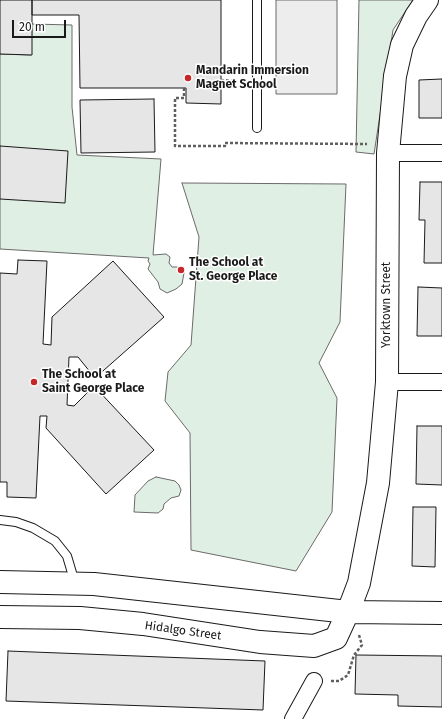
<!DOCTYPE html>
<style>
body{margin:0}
#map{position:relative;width:442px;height:719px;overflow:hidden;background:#fff;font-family:"Fira Sans",sans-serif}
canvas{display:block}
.scale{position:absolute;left:12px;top:20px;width:54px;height:18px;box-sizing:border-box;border:2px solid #1a1a1a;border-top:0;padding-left:5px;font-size:12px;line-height:14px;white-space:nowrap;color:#1a1a1a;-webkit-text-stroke:3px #fff;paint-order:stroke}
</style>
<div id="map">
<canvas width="442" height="719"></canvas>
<div class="scale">20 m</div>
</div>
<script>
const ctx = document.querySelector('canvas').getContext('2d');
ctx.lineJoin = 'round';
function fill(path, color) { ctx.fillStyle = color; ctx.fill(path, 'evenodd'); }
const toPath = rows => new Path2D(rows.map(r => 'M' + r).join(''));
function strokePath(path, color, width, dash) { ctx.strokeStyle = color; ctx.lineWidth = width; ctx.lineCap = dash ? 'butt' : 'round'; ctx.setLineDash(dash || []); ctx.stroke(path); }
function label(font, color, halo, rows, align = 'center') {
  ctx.font = font + ' "Fira Sans",sans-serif'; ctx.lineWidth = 3; ctx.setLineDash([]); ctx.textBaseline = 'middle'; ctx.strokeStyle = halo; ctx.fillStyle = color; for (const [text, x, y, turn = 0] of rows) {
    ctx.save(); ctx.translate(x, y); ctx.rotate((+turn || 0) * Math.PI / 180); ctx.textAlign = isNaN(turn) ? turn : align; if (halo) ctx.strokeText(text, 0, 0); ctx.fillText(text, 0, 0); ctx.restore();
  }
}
const green = toPath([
 [359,0,413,0,393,30,374,154,356,152,359,0],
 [32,24,72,25,72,107,77,155,161,159,153,255,166,254,170,257,169,263,172,267,177,267,182,269,184,273,182,284,176,289,167,293,160,289,158,282,148,269,150,264,148,261,149,258,0,249,0,54,31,55,32,24],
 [182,183,346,184,340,322,319,363,337,398,332,512,296,571,191,550,190,433,165,401,168,372,191,345,199,237,182,183],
 [156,477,175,481,179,485,181,490,179,496,171,498,164,504,163,509,158,513,134,512,135,495,148,481,156,477]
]);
fill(green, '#e0efe3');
strokePath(green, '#6a6a6a', 1);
const parking = toPath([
 [276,0,337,0,337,94,276,94,276,0]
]);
fill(parking, '#ededed');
strokePath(parking, '#6a6a6a', 1);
const building = toPath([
 [0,0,32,0,32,55,0,54,0,0],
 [32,0,221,0,221,104,186,103,186,88,80,88,79,15,32,15,32,0],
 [442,79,442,118,419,118,419,80,442,79],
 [154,99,155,152,81,153,80,100,154,99],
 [0,146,68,151,65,203,0,199,0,146],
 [420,182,442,182,442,263,424,263,425,220,419,220,420,182],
 [18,260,47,261,43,344,51,345,52,317,113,261,164,317,95,378,78,357,69,357,67,405,74,406,94,386,154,450,106,494,46,428,47,416,40,416,36,498,7,497,7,482,0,482,0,273,17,274,18,260],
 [418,287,442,288,442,336,417,336,418,287],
 [417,426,442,426,442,485,416,484,417,426],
 [413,507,436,507,435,567,412,566,413,507],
 [8,651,265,661,263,710,6,701,8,651],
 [356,655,442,656,442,707,398,706,398,695,355,694,356,655]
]);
fill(building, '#e6e6e6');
strokePath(building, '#1a1a1a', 1);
const lane = toPath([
 [257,128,257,0],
 [0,520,16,522,33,528,55,541,67,556,75,583]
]);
const street = toPath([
 [388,153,442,153],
 [387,382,442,382],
 [293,719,314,681]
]);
const secondary = toPath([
 [0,582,94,584,348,612,442,613],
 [0,617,80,618,143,624,260,642,314,646,336,638,348,612,359,583,378,483,387,382,388,153,395,76,402,45,416,16,427,0]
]);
strokePath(lane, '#1a1a1a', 10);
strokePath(street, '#1a1a1a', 18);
strokePath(secondary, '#1a1a1a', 24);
strokePath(toPath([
 [221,80,235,81],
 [184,88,184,98,175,98,175,146,225,146,225,143,367,144],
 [331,681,339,681,348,675,354,655,362,645,359,635]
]), '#5f5f5f', 2.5, [3, 2]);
strokePath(lane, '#fff', 8);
strokePath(street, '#fff', 16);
strokePath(secondary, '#fff', 22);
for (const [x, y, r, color] of [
 [188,78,4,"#c62828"],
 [181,270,4,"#c62828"],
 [34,382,4,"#c62828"]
]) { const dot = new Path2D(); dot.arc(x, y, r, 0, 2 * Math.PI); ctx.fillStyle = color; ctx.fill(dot); strokePath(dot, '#fff', 1.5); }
label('bold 12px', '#1a1a1a', '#fff', [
 ["Mandarin Immersion",196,71],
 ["Magnet School",196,85],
 ["The School at",189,263],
 ["St. George Place",189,277],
 ["The School at",42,375],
 ["Saint George Place",42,389]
], 'left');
label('12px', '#1a1a1a', '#fff', [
 ["Yorktown Street",387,305,-90],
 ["Hidalgo Street",183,631,8]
]);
</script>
